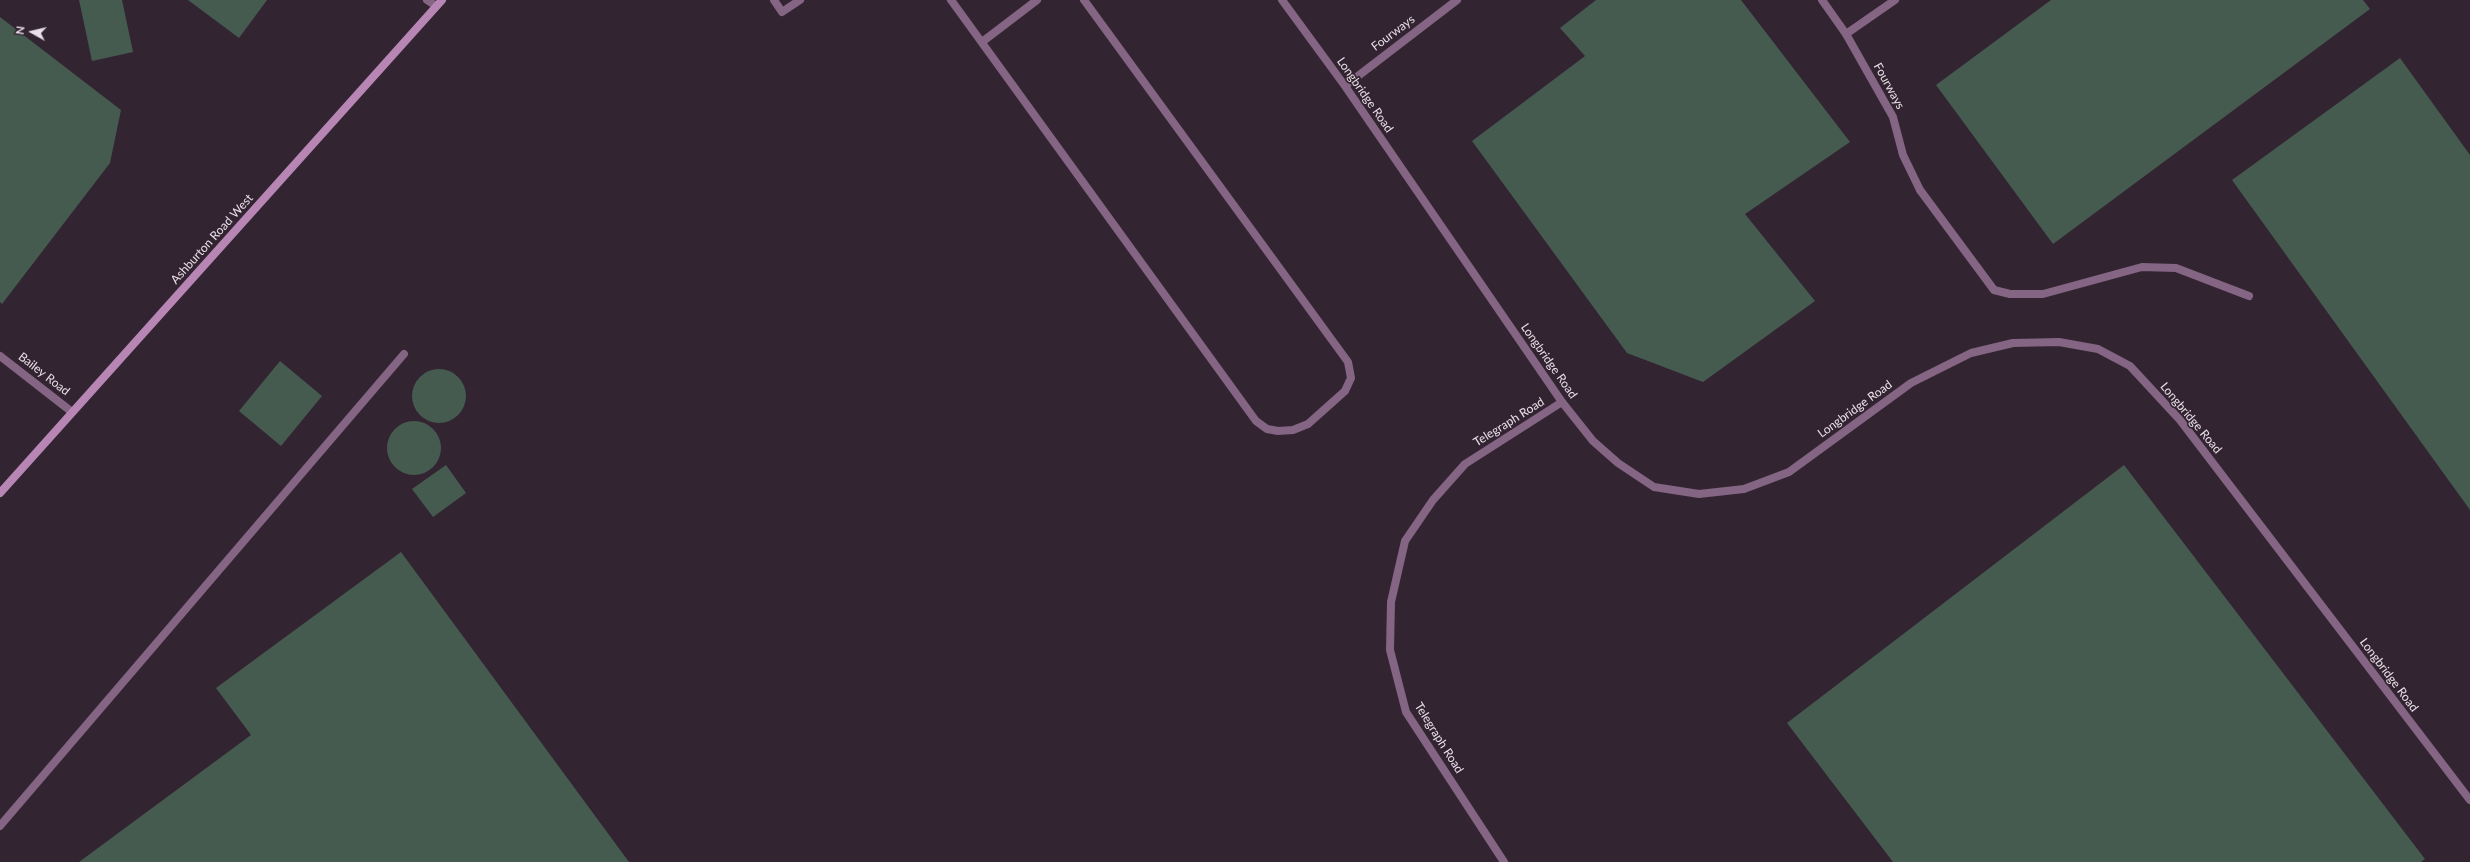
<!DOCTYPE html>
<style>
body{margin:0}
#map{position:relative;width:2470px;height:862px;overflow:hidden;background:#332432;font-family:Lato,sans-serif}
canvas{display:block}
.north{position:absolute;left:12px;top:12px;width:40px;height:40px;-webkit-text-stroke:3px #332432;paint-order:stroke;rotate:278deg;font-size:11px;font-weight:700;line-height:16px;text-align:center;color:#eae0e9}
.north::after{content:'';display:block;margin:auto;width:14px;height:18px;background:#eae0e9;clip-path:polygon(50% 0,100% 100%,50% 72%,0 100%)}
</style>
<div id="map">
<canvas width="2470" height="862"></canvas>
<div class="north">N</div>
</div>
<script>
const ctx = document.querySelector('canvas').getContext('2d');
ctx.lineJoin = 'round';
function fill(path, color) { ctx.fillStyle = color; ctx.fill(path, 'evenodd'); }
const toPath = rows => new Path2D(rows.map(r => 'M' + r).join(''));
function strokePath(path, color, width, dash) { ctx.strokeStyle = color; ctx.lineWidth = width; ctx.lineCap = dash ? 'butt' : 'round'; ctx.setLineDash(dash || []); ctx.stroke(path); }
function label(font, color, halo, rows, align = 'center') {
  ctx.font = font + ' Lato,sans-serif'; ctx.lineWidth = 3.5; ctx.setLineDash([]); ctx.textBaseline = 'middle'; ctx.strokeStyle = halo; ctx.fillStyle = color; for (const [text, x, y, turn = 0] of rows) {
    ctx.save(); ctx.translate(x, y); ctx.rotate((+turn || 0) * Math.PI / 180); ctx.textAlign = isNaN(turn) ? turn : align; if (halo) ctx.strokeText(text, 0, 0); ctx.fillText(text, 0, 0); ctx.restore();
  }
}
fill(toPath([
 [79,0,122,0,133,52,92,61],
 [188,0,267,0,239,38],
 [1596,0,1741,0,1850,142,1745,214,1815,301,1703,382,1627,353,1472,141,1585,56,1560,28],
 [2051,0,2363,0,2370,9,2053,244,1936,85],
 [0,17,121,110,110,163,2,304,0,302],
 [2400,58,2470,155,2470,510,2232,180],
 [280,361,322,396,281,446,239,411],
 '412 396a27 27 0 1 1 54 0a27 27 0 1 1-54 0Z',
 '387 448a27 27 0 1 1 54 0a27 27 0 1 1-54 0Z',
 [446,465,466,493,433,517,412,489],
 [2124,465,2425,859,2421,862,1893,862,1787,723],
 [401,552,629,862,79,862,251,735,216,688]
]), '#455b4f');
strokePath(toPath([
 [774,0,782,12,800,0],
 [951,0,1256,421,1267,429,1278,431,1293,430,1308,424,1345,391,1351,378,1348,362,1084,0],
 [1846,34,1895,0],
 [982,42,1037,0],
 [1920,190,1994,290,2010,294,2043,294,2142,267,2176,268,2249,296],
 [0,826,404,354]
]), '#846583', 8);
strokePath(toPath([
 [427,0,436,6],
 [1282,0,1345,86,1562,402,1593,441,1618,463,1654,487,1699,494,1744,489,1789,472,1911,383,1971,353,2013,343,2059,342,2098,349,2130,366,2180,420,2470,800],
 [1822,0,1846,34,1893,117,1903,155,1920,190],
 [1345,86,1457,0],
 [0,356,72,412],
 [1504,862,1406,712,1390,650,1391,602,1405,541,1433,500,1465,464,1562,402]
]), '#846583', 8);
strokePath(toPath([
 [0,493,442,0]
]), '#b786b5', 8);
label('12px', '#eae0e9', '#332432', [
 ["Fourways",1393,33,-37],
 ["Fourways",1889,86,61],
 ["Longbridge Road",1365,95,55],
 ["Ashburton Road West",212,239,-48],
 ["Longbridge Road",1549,361,55],
 ["Bailey Road",44,374,38],
 ["Longbridge Road",1855,409,-36],
 ["Longbridge Road",2191,418,50],
 ["Telegraph Road",1509,422,-32],
 ["Longbridge Road",2389,675,53],
 ["Telegraph Road",1439,738,58]
]);
</script>
